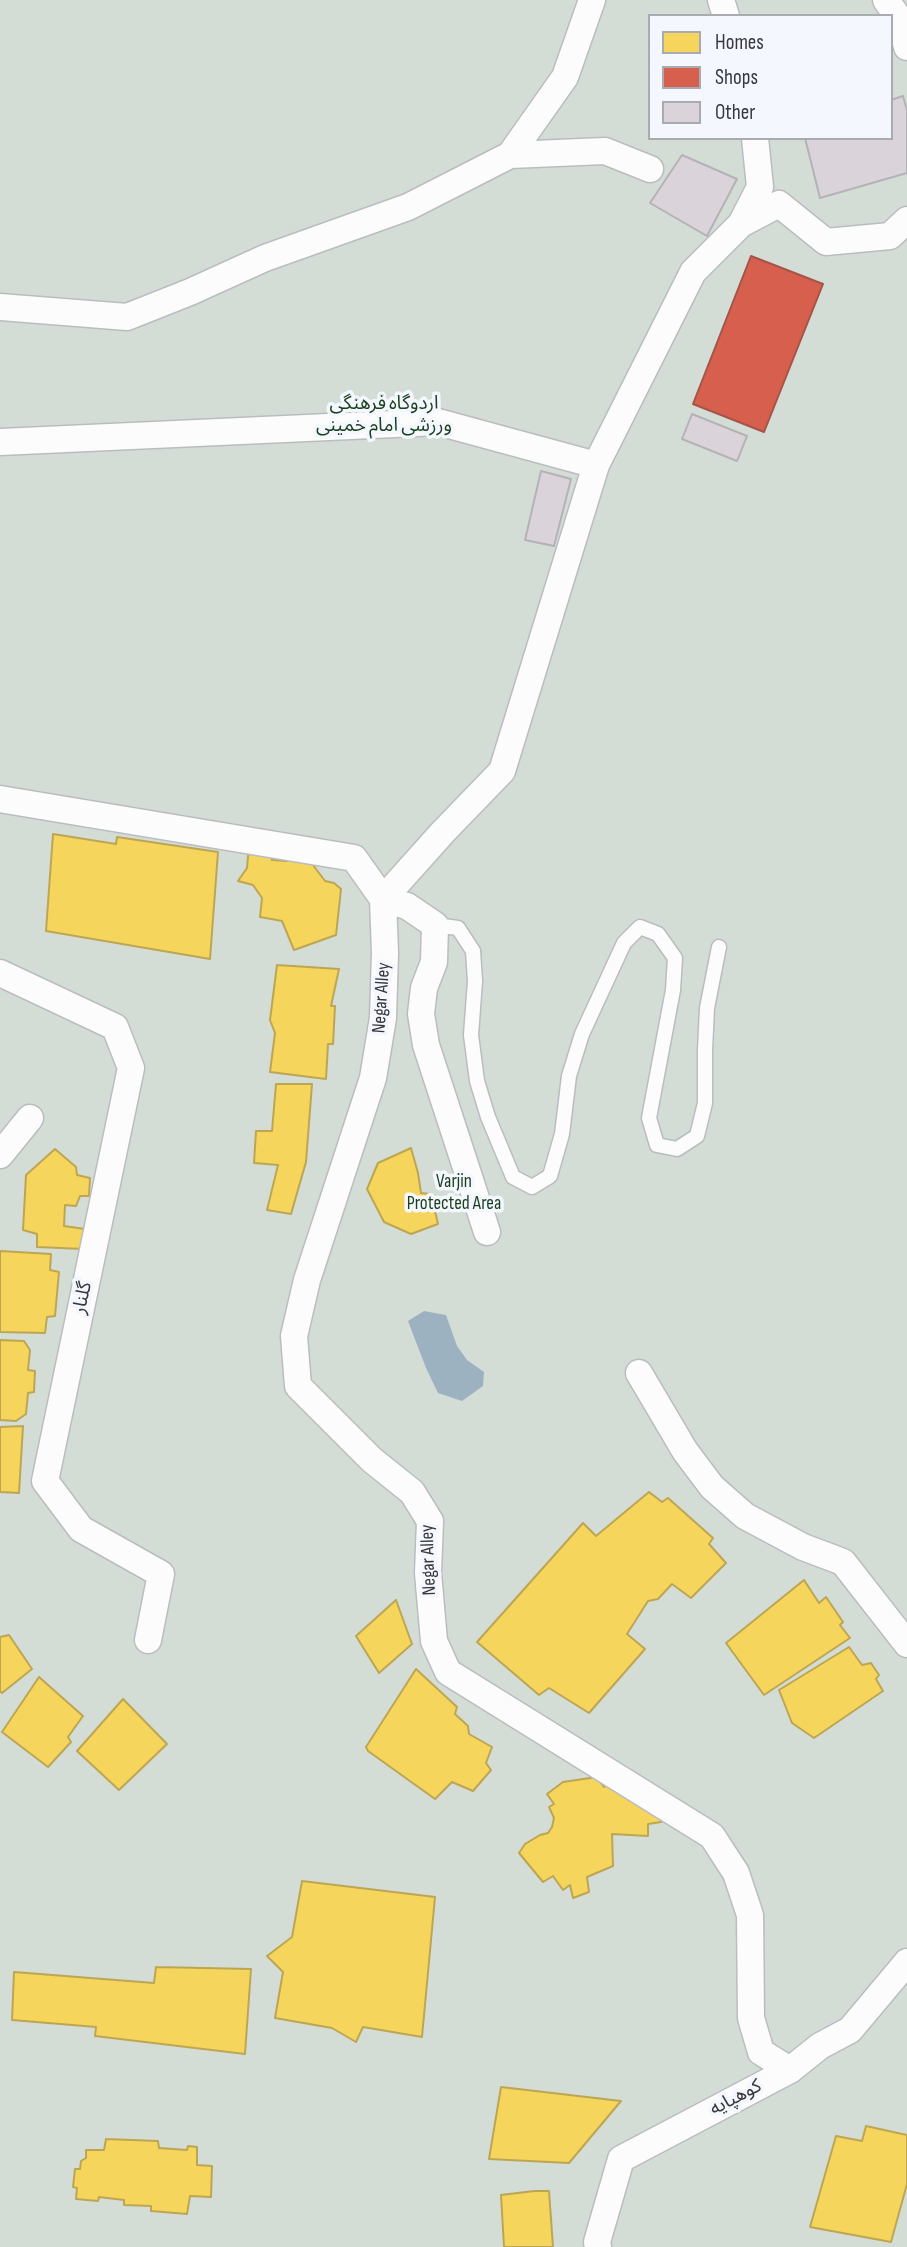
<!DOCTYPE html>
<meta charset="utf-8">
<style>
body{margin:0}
#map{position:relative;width:907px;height:2247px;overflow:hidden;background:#eaebf2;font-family:"Sofia Sans Condensed",sans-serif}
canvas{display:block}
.legend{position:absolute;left:648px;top:14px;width:245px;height:126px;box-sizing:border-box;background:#f5f7fe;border:2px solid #a9abb1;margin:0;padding:9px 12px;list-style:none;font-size:21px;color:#37383d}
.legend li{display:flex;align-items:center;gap:14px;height:35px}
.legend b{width:35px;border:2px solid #a9abb1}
</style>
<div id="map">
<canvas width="907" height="2247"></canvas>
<ul class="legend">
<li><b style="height:19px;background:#f6d55c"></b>Homes</li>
<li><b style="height:19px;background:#d6604d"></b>Shops</li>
<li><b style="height:19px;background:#dad4da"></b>Other</li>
</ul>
</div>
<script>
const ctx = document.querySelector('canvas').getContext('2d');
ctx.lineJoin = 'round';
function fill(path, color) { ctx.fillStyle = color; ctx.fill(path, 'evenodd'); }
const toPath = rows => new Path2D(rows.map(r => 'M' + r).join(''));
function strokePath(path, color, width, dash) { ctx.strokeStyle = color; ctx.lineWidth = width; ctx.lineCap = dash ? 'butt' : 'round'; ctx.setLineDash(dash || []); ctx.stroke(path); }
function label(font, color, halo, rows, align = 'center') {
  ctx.font = font + ' "Sofia Sans Condensed","Noto Sans Arabic",sans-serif'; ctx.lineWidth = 7; ctx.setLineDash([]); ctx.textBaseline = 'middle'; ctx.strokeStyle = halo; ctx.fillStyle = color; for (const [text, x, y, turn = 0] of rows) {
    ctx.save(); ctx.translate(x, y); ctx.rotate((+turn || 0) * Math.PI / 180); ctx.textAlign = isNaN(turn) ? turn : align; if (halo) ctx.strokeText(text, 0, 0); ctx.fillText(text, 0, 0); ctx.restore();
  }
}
fill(toPath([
 [0,0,907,0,907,2247,0,2247],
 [650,16,891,16,891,138,650,138]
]), '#d3ddd6');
fill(toPath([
 [424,1311,446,1315,457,1346,467,1360,484,1372,483,1386,462,1401,438,1393,426,1368,408,1321]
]), '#9cb2c1');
const homes = toPath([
 [53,834,116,844,117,837,218,852,210,959,46,931,53,834],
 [249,845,266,848,272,860,286,861,298,857,310,861,325,881,334,883,341,889,336,935,294,950,282,921,260,917,262,898,253,885,238,881,247,868,249,845],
 [277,965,339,969,331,1006,335,1006,333,1044,328,1044,326,1079,270,1072,275,1033,270,1020,277,965],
 [276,1084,312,1084,306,1162,291,1214,267,1210,278,1165,254,1163,256,1131,272,1131,276,1084],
 [411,1148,418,1173,421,1193,431,1194,438,1224,411,1234,384,1222,367,1189,378,1163,411,1148],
 [55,1149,76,1167,77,1175,90,1178,89,1196,80,1196,76,1206,65,1205,64,1226,85,1229,83,1249,37,1247,37,1234,23,1230,26,1175,55,1149],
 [0,1251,51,1254,50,1270,59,1272,55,1316,47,1317,45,1333,0,1332,0,1251],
 [0,1340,24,1341,30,1350,28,1370,35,1371,34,1392,28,1393,26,1414,16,1421,0,1420,0,1340],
 [23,1426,19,1493,0,1492,0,1427,23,1426],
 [649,1492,662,1502,668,1498,713,1538,709,1544,726,1563,691,1598,672,1584,658,1599,648,1601,627,1634,645,1649,589,1713,549,1688,539,1695,477,1642,583,1523,596,1536,649,1492],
 [804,1580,819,1603,826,1597,843,1622,840,1625,850,1638,764,1695,726,1643,804,1580],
 [396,1600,412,1644,379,1673,356,1636,396,1600],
 [9,1635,32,1669,2,1693,0,1691,0,1637,9,1635],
 [849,1647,862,1665,871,1663,879,1675,876,1679,883,1691,814,1738,792,1723,779,1690,849,1647],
 [416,1669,457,1707,455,1714,468,1726,469,1734,492,1747,486,1763,491,1770,473,1791,452,1782,435,1799,368,1751,366,1747,416,1669],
 [39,1677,83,1716,68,1737,71,1742,48,1767,2,1732,39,1677],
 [123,1699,167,1744,119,1790,77,1751,123,1699],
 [597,1777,604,1787,613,1779,669,1815,661,1822,648,1824,648,1836,612,1834,613,1866,587,1877,589,1892,573,1898,570,1885,563,1890,553,1876,543,1882,519,1853,525,1844,540,1835,548,1833,552,1827,554,1818,549,1807,554,1804,547,1794,563,1782,597,1777],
 [302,1881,435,1897,422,2037,363,2027,356,2042,332,2028,275,2018,283,1972,267,1956,292,1937,302,1881],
 [156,1967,251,1969,245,2054,95,2036,96,2027,12,2020,14,1972,154,1983,156,1967],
 [501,2087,621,2101,569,2163,489,2159,501,2087],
 [866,2126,907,2135,907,2184,891,2242,810,2227,836,2136,862,2141,866,2126],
 [106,2139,158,2141,159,2148,187,2150,188,2146,197,2147,197,2165,212,2166,211,2197,190,2196,187,2214,151,2211,151,2206,124,2205,124,2200,99,2197,98,2201,76,2199,77,2188,73,2187,75,2169,80,2169,81,2161,86,2158,86,2150,104,2150,106,2139],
 [534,2191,549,2191,553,2247,504,2247,501,2195,534,2191]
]);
fill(homes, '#f6d55c');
strokePath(homes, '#bda653', 2);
const shops = toPath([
 [751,256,823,284,764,432,693,404,751,256]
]);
fill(shops, '#d6604d');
strokePath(shops, '#a65448', 2);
const building = toPath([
 [903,96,907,110,907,173,820,198,805,138,891,138,891,100,903,96],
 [682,155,737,179,707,236,650,203,682,155],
 [692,414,747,436,737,461,682,439,692,414],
 [541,471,571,479,554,546,525,540,541,471]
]);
fill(building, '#dad4da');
strokePath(building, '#b4b2b7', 2);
const lane = toPath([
 [435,925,458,928,473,951,475,981,471,1035,477,1081,488,1117,513,1177,532,1187,550,1176,562,1134,569,1076,582,1034,624,943,640,927,658,934,675,958,673,990,649,1118,657,1145,677,1149,697,1136,705,1103,705,1050,707,1008,719,947]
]);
const street = toPath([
 [721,0,726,16],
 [886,0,900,20,907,47],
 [510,155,605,151,650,169],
 [741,224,760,187,755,138],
 [0,307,127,317,190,292,265,258,408,207,510,155,565,77,592,0],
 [0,442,438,422,596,465],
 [0,799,354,858,383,899,385,953,383,1018,373,1078,307,1280,294,1336,298,1386,372,1460,412,1492,430,1521,428,1573,434,1641,448,1672,712,1836,736,1873,750,1915,751,2018,761,2052,790,2070],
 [0,973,115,1027,131,1068,45,1481,81,1529,161,1574,148,1640],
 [0,1155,30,1118],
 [487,1232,426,1045,421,1014,424,988,434,962,435,925,407,906,383,899,443,832,502,771,596,465,693,272,741,224,779,204,826,242,890,236,907,220],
 [639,1373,685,1451,712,1487,745,1516,803,1547,843,1562,907,1644],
 [598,2247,597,2242,621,2159,790,2070,820,2046,850,2030,907,1962]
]);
strokePath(lane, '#bbbcc1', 17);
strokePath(street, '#bbbcc1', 29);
strokePath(lane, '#fcfcfd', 14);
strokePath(street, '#fcfcfd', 26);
label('19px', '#193f1c', '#f5f7fe', [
 ["اردوگاه فرهنگی",384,404],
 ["ورزشی امام خمینی",384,426],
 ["Varjin",454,1182],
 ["Protected Area",454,1204]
]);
label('19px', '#37383d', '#f5f7fe', [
 ["Negar Alley",382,998,-86],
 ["گلنار",83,1298,-78],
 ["Negar Alley",429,1560,-92],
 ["کوهپایه",736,2098,-28]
]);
</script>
